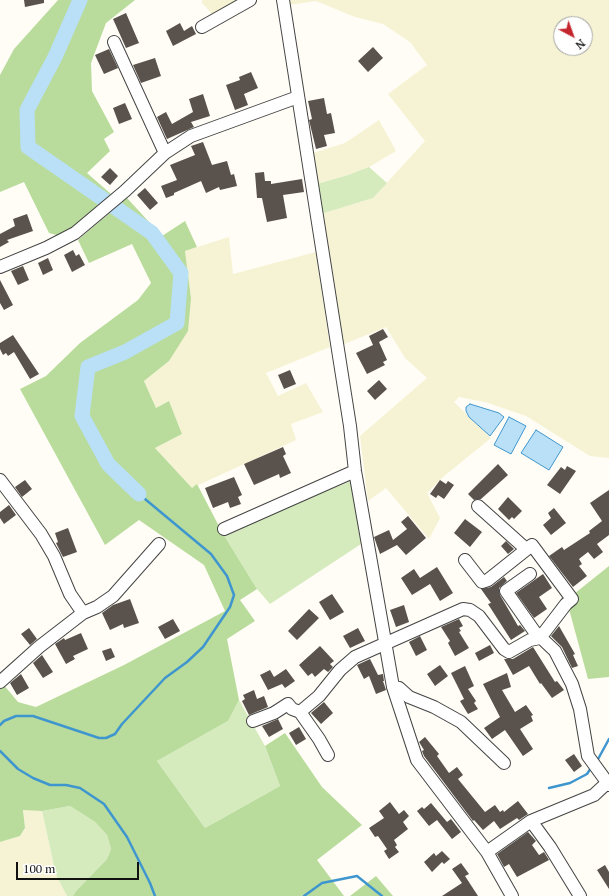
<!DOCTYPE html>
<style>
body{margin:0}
#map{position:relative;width:609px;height:896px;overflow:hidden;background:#fffdf5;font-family:"PT Serif",serif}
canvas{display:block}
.north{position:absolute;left:553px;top:16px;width:40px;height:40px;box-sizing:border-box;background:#fff;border:1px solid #a0a0a0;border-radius:50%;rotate:139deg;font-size:11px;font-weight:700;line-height:16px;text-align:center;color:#111}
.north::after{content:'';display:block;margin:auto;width:14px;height:18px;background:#c4262e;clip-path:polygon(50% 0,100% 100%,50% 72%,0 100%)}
.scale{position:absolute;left:16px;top:862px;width:123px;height:18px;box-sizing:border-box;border:2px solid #111;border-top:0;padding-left:5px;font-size:12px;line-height:14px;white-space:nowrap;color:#111;-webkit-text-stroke:3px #fff;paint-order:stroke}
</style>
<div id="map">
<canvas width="609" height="896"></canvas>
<div class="north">N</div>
<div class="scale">100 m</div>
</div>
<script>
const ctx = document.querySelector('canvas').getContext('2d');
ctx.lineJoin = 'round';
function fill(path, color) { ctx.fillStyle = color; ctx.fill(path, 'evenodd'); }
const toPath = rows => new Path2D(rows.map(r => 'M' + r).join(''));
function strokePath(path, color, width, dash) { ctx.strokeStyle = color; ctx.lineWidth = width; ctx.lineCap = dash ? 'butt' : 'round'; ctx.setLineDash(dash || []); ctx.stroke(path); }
fill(toPath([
 [202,0,242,0,215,17,202,3],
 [289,0,609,0,609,458,590,456,526,416,485,402,459,397,454,402,491,438,443,477,427,493,440,518,429,539,386,488,368,501,360,436,427,378,405,358,386,327,342,345,321,214,373,198,425,141,388,94,427,65,410,42,383,24,355,17,316,1,289,5],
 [561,24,585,24,585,48,561,48],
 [379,120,396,151,369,167,348,175,317,184,313,153,345,143],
 [229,237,233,274,316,252,330,347,266,373,278,396,306,383,323,412,291,424,296,440,192,488,155,448,182,434,169,401,156,408,144,381,169,361,191,298,185,251],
 [23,809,42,811,56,875,67,896,0,896,0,842,20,836,25,829]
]), '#f6f3d4');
fill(toPath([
 [369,167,387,183,373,198,321,214,317,184,348,175],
 [351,481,361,544,270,604,257,589,222,532],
 [239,700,265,746,280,786,205,828,157,761,228,721],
 [70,806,95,822,107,835,111,849,107,859,76,891,73,896,67,896,56,875,42,811]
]), '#d5ebbd');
fill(toPath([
 [58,0,135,0,106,23,91,63,92,91,114,132,104,139,110,151,87,173,111,194,75,226,60,236,49,233,24,182,0,192,0,75,14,49],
 [127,198,162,236,185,221,197,247,185,251,191,298,188,331,169,361,144,381,156,408,169,401,182,434,155,448,192,488,197,484,222,532,257,589,240,600,255,621,227,639,239,700,228,721,157,761,205,828,280,786,265,746,285,733,322,787,362,825,317,860,344,896,73,896,76,891,107,859,111,849,107,835,95,822,70,806,42,811,23,810,25,828,20,836,0,842,0,686,3,684,18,702,36,707,124,665,225,611,204,565,139,520,105,545,20,389,46,376,80,343,138,300,151,283,132,244,89,263,78,240],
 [609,566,609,677,588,679,569,609,574,594],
 [376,876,393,896,350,896]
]), '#b9dc9c');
const water = toPath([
 [470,404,499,413,504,417,490,436,469,417,466,411,466,407,470,404],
 [509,417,526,426,511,454,494,445,509,417],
 [536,430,563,447,549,470,521,453,536,430]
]);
fill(water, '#b9e0f7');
strokePath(water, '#3f96cf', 1);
strokePath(toPath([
 [0,725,4,721,16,716,33,716,99,738,106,738,115,734,122,724,165,678,187,662,203,647,230,607,234,595,227,576,211,554,139,494],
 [0,751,18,769,33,778,50,785,66,785,80,788,104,804,127,837,150,883,155,896],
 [597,761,609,739],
 [549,788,570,783,587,774,591,768],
 [304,896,322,883,357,876,382,896]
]), '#3f96cf', 2.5);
strokePath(toPath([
 [80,0,55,57,27,110,28,147,152,233,181,273,177,323,125,352,88,367,82,416,108,464,139,494]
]), '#b9e0f7', 15);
fill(toPath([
 [24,0,44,0,44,3,25,7],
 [126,13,139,43,126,48,113,19],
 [180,23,184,31,192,26,196,34,173,46,166,31],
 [373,47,383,58,368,72,358,61],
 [109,49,118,68,104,74,95,55],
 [155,58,161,76,141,83,133,65],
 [251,72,258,88,244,94,248,105,235,110,226,85,240,80,239,77],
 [203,94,210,116,191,122,194,127,167,139,157,117,166,112,172,124,193,112,189,99],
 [324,98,327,114,331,113,335,133,324,135,327,146,316,149,309,120,312,119,308,101],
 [125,103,132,119,119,124,113,108],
 [203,142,212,165,227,161,231,175,234,174,237,186,220,190,219,187,206,193,201,181,174,193,174,195,166,198,161,186,177,180,170,165,195,155,191,146],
 [110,168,118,176,110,185,101,177],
 [264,172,265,181,271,181,271,184,302,179,304,192,283,195,287,218,267,222,262,198,257,198,255,173],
 [145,188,158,203,150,210,137,195],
 [27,214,33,231,7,240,9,242,0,247,0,234,15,226,13,219],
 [73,250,76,256,79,254,85,265,72,272,64,255],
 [48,258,53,270,43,275,38,263],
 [23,266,29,280,18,285,11,271],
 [0,280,13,305,4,310,0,303],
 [383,329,388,337,379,342,387,360,383,362,385,365,367,374,356,353,373,345,369,336],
 [13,335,39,374,30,379,14,352,8,356,6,353,3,355,0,349,0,343],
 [290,370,296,384,284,389,278,375],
 [379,380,387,389,375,400,367,391],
 [283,447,286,454,283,456,291,473,280,478,279,474,254,485,244,464],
 [498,464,508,475,481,499,474,500,468,494],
 [567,466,576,471,560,494,547,485,561,467,565,470],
 [234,477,242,495,238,497,241,504,230,508,228,502,213,508,205,488],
 [25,480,32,489,22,497,15,487],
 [440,480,446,484,448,481,454,485,444,499,438,495,436,498,430,494],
 [609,490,609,535,597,544,603,552,594,559,588,552,579,559,582,564,579,566,587,576,573,587,549,556,562,547,564,550,590,533,589,531,602,521,590,503],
 [508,497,522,511,514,519,512,517,509,520,498,509],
 [9,505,16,515,4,524,0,518,0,512],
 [554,508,566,523,551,535,543,525,551,518,548,513],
 [408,516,426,538,406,555,397,545,380,554,374,537,389,530,393,540,407,529,401,522],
 [465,519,482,532,470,547,454,533],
 [68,528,77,552,63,557,56,543,58,542,55,533],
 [506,541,514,549,508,554,501,546],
 [437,567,453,593,440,601,430,584,412,595,401,578,414,569,420,578],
 [543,574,552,588,539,597,547,609,534,618,516,593],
 [504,577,507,581,499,588,500,595,518,626,520,625,525,631,511,640,488,604,491,603,481,589,491,587],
 [332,594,344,612,330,620,319,602],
 [130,599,139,623,124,628,123,624,110,630,102,613,113,605],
 [404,605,409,622,396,627,390,610],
 [309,609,319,618,297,640,288,631],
 [173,619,180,631,165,639,158,627],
 [459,619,463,626,459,628,461,631,459,632,469,648,455,656,448,643,450,641,441,627],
 [559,626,575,654,573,655,578,666,572,668,562,647,551,636],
 [29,628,37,639,30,645,21,634],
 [358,628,365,641,350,648,343,636],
 [81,633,88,649,73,656,75,659,66,664,55,644,64,638,65,640],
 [420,636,427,650,416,656,409,642],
 [490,645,494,653,479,661,475,653],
 [320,646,334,661,330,664,333,667,328,672,324,669,315,677,312,673,308,676,299,665],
 [533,647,555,682,557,681,564,690,552,698,541,683,540,684,529,666,513,675,504,659,513,659],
 [111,648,115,657,106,661,102,651],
 [42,655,53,672,43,678,33,663],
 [370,659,378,675,383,674,384,681,383,681,386,690,376,694,369,676,364,679,357,665],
 [440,665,448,676,435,686,427,674],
 [465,666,474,686,468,689,476,701,474,703,478,709,468,714,460,701,464,699,451,673],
 [286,669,295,681,285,688,282,684,268,690,260,675,270,670,274,677],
 [507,673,511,687,502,690,515,712,526,705,533,715,531,716,533,721,520,729,533,749,523,756,505,730,492,739,484,728,500,717,483,684],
 [21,674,29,688,17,695,10,683],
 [254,690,257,699,264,696,268,707,249,715,242,701,245,699,243,695],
 [324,702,333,713,321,724,311,713],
 [278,719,283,729,269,737,262,726],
 [299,727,306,739,296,745,289,733],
 [425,737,439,754,437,756,449,773,457,767,463,775,458,779,485,812,495,805,500,812,503,810,504,812,518,801,528,814,519,820,517,818,500,829,494,821,483,830,474,820,473,821,424,756,422,751,424,750,419,742],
 [574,754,582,766,574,772,565,760],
 [390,802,399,814,404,810,409,816,403,822,408,829,394,840,397,845,395,847,399,852,389,859,384,851,387,849,378,836,375,837,369,828,384,818,379,811],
 [431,803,447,822,451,819,461,832,452,839,437,820,429,826,417,811,422,807,424,809],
 [528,832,536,841,532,845,539,855,544,852,549,860,517,877,509,864,504,867,497,854],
 [442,851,450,859,444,864,442,862,432,872,424,862,434,853,436,856],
 [461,863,469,874,465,876,478,896,442,896,462,883,452,869],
 [605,865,609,872,609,889,597,870]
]), '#5a524d');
const minor = toPath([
 [283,0,350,426,355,471,393,687,417,760,487,852,512,896],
 [202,27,250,0],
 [114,42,165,153],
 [0,267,46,248,75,233,125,191,165,153,191,136,298,97],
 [0,480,41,534,54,556,70,594,83,613],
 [478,506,526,549],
 [224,529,355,471],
 [530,574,506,591,534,631,555,651,572,684,580,709,588,756,609,785],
 [0,682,39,647,83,613,97,607,113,596,159,544],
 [393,687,399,688,409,697,434,707,461,722,504,763],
 [300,712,319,696,340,670,355,657,463,609,470,610,479,616,504,649,509,652,530,640,540,638,566,604,572,599,532,545,488,580,482,582,465,560],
 [253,721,274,713,288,704,292,709,300,712,319,739,328,755],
 [531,821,550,847,580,896],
 [487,852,531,821,594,795,607,783]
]);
strokePath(minor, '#444', 14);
strokePath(minor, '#fff', 12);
</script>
